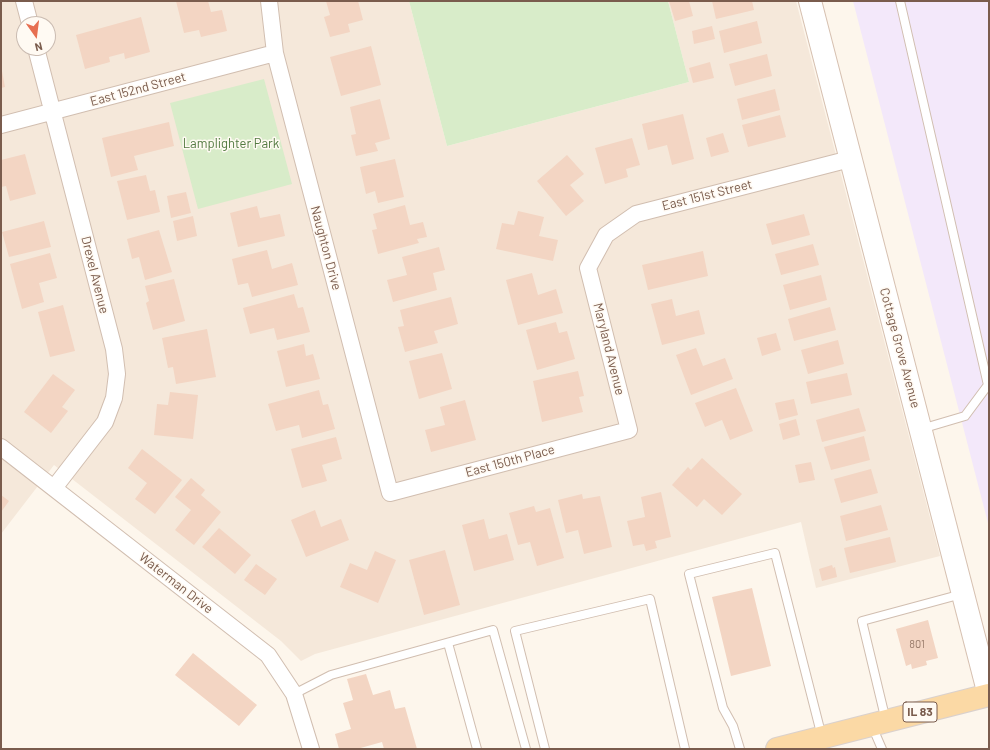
<!DOCTYPE html>
<style>
body{margin:0}
#map{position:relative;width:990px;height:750px;overflow:hidden;background:#fdf6ec;font-family:Barlow,sans-serif}
canvas{display:block}
.frame{position:absolute;inset:0;border:2px solid #7a5c4d;pointer-events:none}
.north{position:absolute;left:16px;top:16px;width:40px;height:40px;box-sizing:border-box;background:#fffaf3;border:1px solid #cabbb1;border-radius:50%;rotate:166deg;font-size:11px;font-weight:700;line-height:16px;text-align:center;color:#7a5c4d}
.north::after{content:'';display:block;margin:auto;width:14px;height:18px;background:#e76f51;clip-path:polygon(50% 0,100% 100%,50% 72%,0 100%)}
</style>
<div id="map">
<canvas width="990" height="750"></canvas>
<div class="frame"></div>
<div class="north">N</div>
</div>
<script>
const ctx = document.querySelector('canvas').getContext('2d');
ctx.lineJoin = 'round';
function fill(path, color) { ctx.fillStyle = color; ctx.fill(path, 'evenodd'); }
const toPath = rows => new Path2D(rows.map(r => 'M' + r).join(''));
function strokePath(path, color, width, dash) { ctx.strokeStyle = color; ctx.lineWidth = width; ctx.lineCap = dash ? 'butt' : 'round'; ctx.setLineDash(dash || []); ctx.stroke(path); }
function label(font, color, halo, rows, align = 'center') {
  ctx.font = font + ' Barlow,sans-serif'; ctx.lineWidth = 3; ctx.setLineDash([]); ctx.textBaseline = 'middle'; ctx.strokeStyle = halo; ctx.fillStyle = color; for (const [text, x, y, turn = 0] of rows) {
    ctx.save(); ctx.translate(x, y); ctx.rotate((+turn || 0) * Math.PI / 180); ctx.textAlign = isNaN(turn) ? turn : align; if (halo) ctx.strokeText(text, 0, 0); ctx.fillText(text, 0, 0); ctx.restore();
  }
}
fill(toPath([
 [1,1,409,1,447,146,689,82,668,1,796,1,940,556,816,588,801,522,315,654,301,661,281,641,54,465,1,534],
 [24,24,48,24,48,48,24,48]
]), '#f5e8da');
fill(toPath([
 [853,1,989,1,989,527]
]), '#f3e8fa');
fill(toPath([
 [409,1,668,1,689,82,447,146],
 [264,79,292,184,198,209,170,103]
]), '#d8ecc9');
fill(toPath([
 [176,1,208,1,211,12,222,10,227,31,201,37,199,30,184,33],
 [326,1,358,1,363,20,348,24,350,32,330,37,324,17,330,15],
 [669,1,689,1,693,16,675,21],
 [712,1,752,1,754,10,716,19],
 [141,17,150,52,125,59,124,53,109,57,110,62,85,69,76,35],
 [757,21,762,43,724,53,719,31],
 [712,26,715,39,694,44,692,31],
 [371,46,381,85,341,96,330,57],
 [767,54,772,76,735,86,729,64],
 [710,62,714,78,693,83,689,68],
 [2,71,5,87,1,88,1,72],
 [775,89,780,110,742,120,737,99],
 [380,99,390,139,375,143,378,151,356,156,351,135,356,134,350,107],
 [683,114,694,159,672,165,667,145,648,150,642,124],
 [780,115,786,137,748,147,742,125],
 [169,122,174,146,134,156,138,170,111,177,102,138],
 [723,133,729,152,711,157,706,138],
 [632,138,640,165,626,169,628,177,605,184,595,148],
 [25,154,36,194,10,201,6,186,1,187,1,160],
 [567,155,584,174,570,185,584,201,566,216,537,181],
 [395,159,404,197,378,203,375,191,366,194,360,167],
 [146,175,150,191,155,190,160,212,127,220,117,181],
 [186,192,191,213,171,218,167,196],
 [405,205,410,225,423,222,427,237,417,239,419,243,378,254,372,230,377,229,373,214],
 [257,206,260,218,280,214,285,236,238,247,230,213],
 [518,211,544,217,539,236,558,240,553,261,496,249,502,223,514,225],
 [804,214,810,235,772,245,766,224],
 [193,216,197,236,177,241,173,221],
 [44,221,51,247,9,257,2,232],
 [159,230,172,272,145,280,139,257,132,259,127,239],
 [813,244,819,265,781,275,775,254],
 [439,247,445,270,433,273,437,290,393,302,387,280,407,275,402,257],
 [267,250,272,269,292,263,298,285,252,297,248,283,238,285,232,259],
 [703,251,708,276,648,290,642,265],
 [50,253,57,278,39,283,44,302,22,309,10,264],
 [532,273,538,295,556,289,563,313,518,325,506,280],
 [821,275,827,300,790,310,783,285],
 [174,279,185,321,153,330,146,303,149,301,145,286],
 [294,294,298,308,303,307,310,332,277,340,274,328,250,334,243,308],
 [451,297,458,324,434,331,438,343,405,352,398,327,404,326,400,310],
 [672,299,676,316,699,310,705,334,662,345,651,304],
 [63,305,75,351,50,357,38,312],
 [830,307,836,330,794,341,788,319],
 [556,322,559,333,567,331,575,359,537,370,526,330],
 [207,329,216,377,176,384,173,367,168,368,162,338],
 [776,333,781,350,762,356,757,338],
 [838,340,844,364,808,374,801,350],
 [304,344,306,356,313,354,320,379,286,387,277,351],
 [696,348,703,366,725,358,733,379,691,395,676,355],
 [442,353,452,389,419,399,409,361],
 [578,371,584,396,579,397,583,412,542,422,533,381],
 [847,373,852,395,811,404,806,382],
 [53,374,75,390,62,407,68,411,51,433,24,412],
 [736,388,753,431,730,440,722,420,705,427,695,403],
 [319,390,323,405,328,404,335,429,302,438,299,425,276,431,268,404],
 [170,392,198,395,193,439,154,435,157,404,168,405],
 [794,399,798,415,779,420,775,403],
 [465,400,476,440,431,452,425,430,445,425,440,407],
 [859,408,866,431,822,442,816,420],
 [796,419,800,435,783,440,779,424],
 [864,436,870,460,831,470,824,447],
 [336,437,342,459,322,465,327,481,302,488,291,449],
 [142,449,182,480,155,514,135,499,147,483,128,468],
 [702,458,742,494,722,515,704,499,697,507,672,485,688,467,691,470],
 [811,462,815,480,799,483,795,465],
 [871,469,878,493,841,503,834,479],
 [191,478,205,490,201,495,221,512,194,545,175,530,191,510,175,497],
 [661,492,671,537,655,541,657,548,646,551,644,544,633,546,627,521,645,517,641,497],
 [582,494,583,499,600,496,612,547,584,554,578,530,566,533,558,500],
 [1,495,9,501,1,512],
 [881,505,888,530,846,541,840,516],
 [534,506,536,512,550,508,564,558,537,566,530,542,518,545,509,513],
 [315,510,321,527,341,519,349,540,306,557,291,520],
 [484,519,489,539,507,534,514,560,474,571,462,525],
 [219,528,251,555,235,574,202,547],
 [890,537,896,562,850,573,844,548],
 [445,550,460,605,424,615,409,560],
 [375,551,396,560,378,603,340,587,350,563,367,570],
 [256,564,277,579,265,595,244,580],
 [832,565,833,568,835,567,837,577,822,581,819,569],
 [752,588,771,666,731,676,712,597],
 [928,620,938,658,926,661,927,665,912,669,911,664,906,666,896,629],
 [193,653,257,705,239,726,175,675],
 [366,674,373,695,390,690,395,709,405,707,417,749,384,749,382,742,357,749,339,749,335,734,351,729,343,703,353,700,347,679]
]), '#f3d5c3');
const lane = toPath([
 [900,1,988,385,965,416,921,429],
 [448,643,477,749],
 [294,694,331,675,493,630,526,749],
 [886,721,862,621,962,594],
 [872,726,882,749],
 [545,749,515,631,650,599,685,749],
 [740,749,733,726,723,708,689,574,775,553,822,737]
]);
const street = toPath([
 [24,1,30,24],
 [269,1,275,53,390,493,629,430,588,268,606,235,636,214,850,159],
 [36,48,114,349,117,374,114,398,105,422,54,488],
 [1,125,275,53],
 [1,447,268,655,294,694,311,749]
]);
const secondary = toPath([
 [810,1,989,695]
]);
const primary = toPath([
 [777,749,989,695]
]);
strokePath(lane, '#d1beb0', 10);
strokePath(street, '#d1beb0', 18);
strokePath(secondary, '#d6c0b0', 24);
strokePath(primary, '#dad1cd', 24);
strokePath(lane, '#fff', 8);
strokePath(street, '#fff', 16);
strokePath(secondary, '#fff', 22);
strokePath(primary, '#fbd9a5', 22);
label('11px', '#987a6a', null, [
 ["801",917,644]
]);
for (const [x, y, w] of [
 [920,712,34]
]) { const box = new Path2D(); box.roundRect(x - w / 2, y - 10, w, 20, 3); ctx.fillStyle = '#fffaf3'; ctx.fill(box); strokePath(box, '#7a5c4d', 1); }
label('bold 12px', '#7a5c4d', null, [
 ["IL 83",920,712]
]);
label('13px', '#7a5c4d', '#fffaf3', [
 ["East 152nd Street",138,89,-15],
 ["East 151st Street",707,195,-14],
 ["Naughton Drive",326,248,75],
 ["Drexel Avenue",95,275,76],
 ["Cottage Grove Avenue",900,348,75],
 ["Maryland Avenue",609,349,76],
 ["East 150th Place",510,461,-15],
 ["Waterman Drive",176,583,38]
]);
label('13px', '#537a41', '#fffaf3', [
 ["Lamplighter Park",231,144]
]);
</script>
